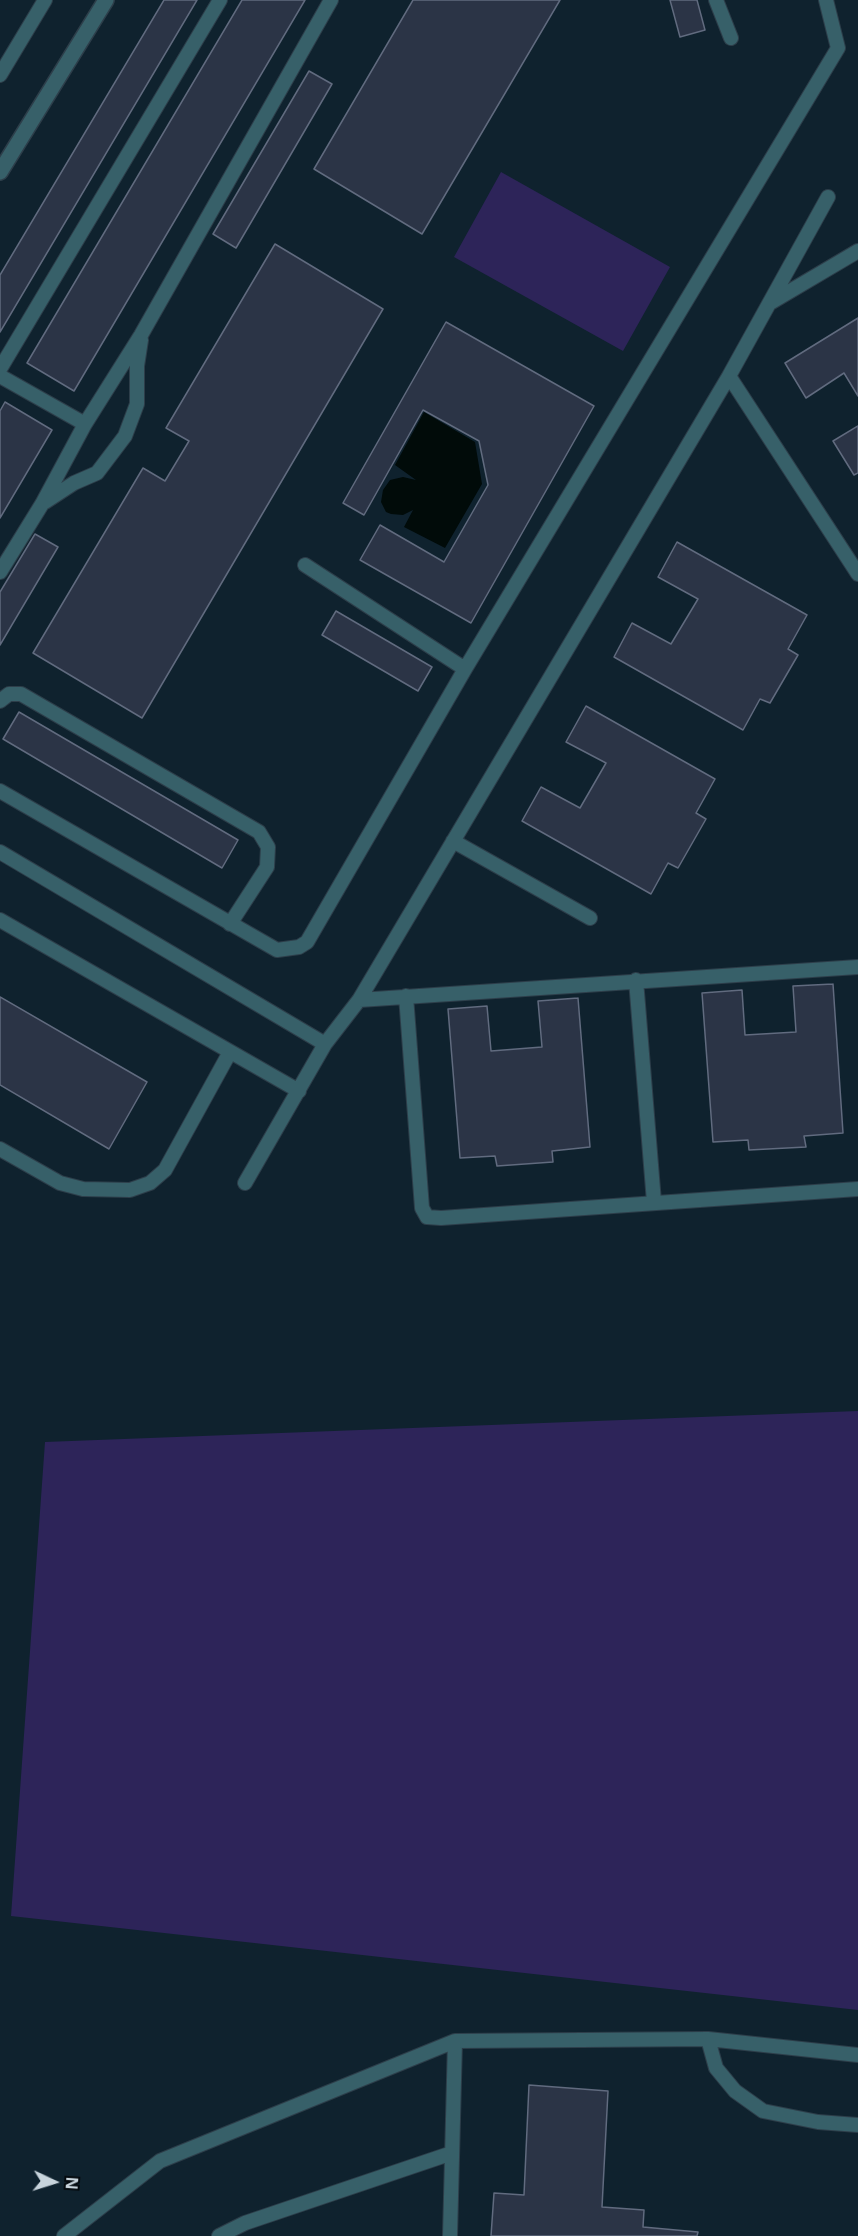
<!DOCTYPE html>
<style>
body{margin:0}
#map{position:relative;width:858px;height:2236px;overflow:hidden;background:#0f222e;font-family:"Noto Sans",sans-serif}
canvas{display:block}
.north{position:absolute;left:24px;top:2152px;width:60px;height:60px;-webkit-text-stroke:4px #040a0f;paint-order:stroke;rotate:94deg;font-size:16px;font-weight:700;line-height:24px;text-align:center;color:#c8d4dc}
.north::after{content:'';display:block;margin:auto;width:21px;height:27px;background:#c8d4dc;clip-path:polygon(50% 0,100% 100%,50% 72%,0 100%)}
</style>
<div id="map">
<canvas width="858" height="2236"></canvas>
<div class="north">N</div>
</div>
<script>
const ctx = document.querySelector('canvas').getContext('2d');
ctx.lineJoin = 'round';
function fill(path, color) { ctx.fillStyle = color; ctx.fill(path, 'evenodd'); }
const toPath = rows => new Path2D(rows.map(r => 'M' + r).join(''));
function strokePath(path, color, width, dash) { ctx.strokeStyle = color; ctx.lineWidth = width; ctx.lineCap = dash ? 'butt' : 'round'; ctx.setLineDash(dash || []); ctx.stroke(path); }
fill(toPath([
 [501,172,670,267,623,351,454,257],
 [858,1411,858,2010,11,1916,45,1442]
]), '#2d2459');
fill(toPath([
 [424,412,475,442,482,484,445,548,404,527,413,510,403,515,391,514,386,512,381,502,383,490,390,480,403,477,416,480,395,465]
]), '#010b09');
const building = toPath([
 [164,0,197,0,0,332,0,275,164,0],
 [242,0,305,0,74,391,27,363,242,0],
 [413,0,560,0,422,234,314,169,413,0],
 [670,0,697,0,705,30,680,37,670,0],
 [309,71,332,84,236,248,213,234,309,71],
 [275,244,383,309,142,718,33,653,143,468,165,481,189,441,166,428,275,244],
 [858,318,858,396,844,373,806,398,785,363,858,318],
 [446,322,594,406,471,623,360,560,380,525,444,562,488,485,479,441,423,410,364,515,343,503,446,322],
 [5,402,52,430,0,518,0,411,5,402],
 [858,426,858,473,854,475,833,441,858,426],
 [35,534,58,547,0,645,0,592,35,534],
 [677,542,807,615,788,649,798,655,770,703,760,699,743,730,614,657,632,623,671,644,698,599,658,577,677,542],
 [336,611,432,667,418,691,322,635,336,611],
 [586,706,715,779,696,813,706,819,678,868,668,863,651,894,522,821,541,787,580,808,606,763,566,742,586,706],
 [19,712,238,840,222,868,3,739,19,712],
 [833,984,843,1133,804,1136,806,1147,749,1150,748,1140,713,1142,702,993,742,990,745,1035,796,1032,793,986,833,984],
 [0,997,147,1082,109,1149,0,1085,0,997],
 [578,998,590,1147,552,1151,553,1162,497,1166,495,1156,460,1158,448,1009,487,1006,491,1051,542,1047,538,1001,578,998],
 [529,2085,608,2091,602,2207,644,2210,643,2227,698,2232,697,2236,491,2236,494,2193,524,2195,529,2085]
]);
fill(building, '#2b3446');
strokePath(building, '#616b7f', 1.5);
const lane = toPath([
 [716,0,731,38],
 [0,75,45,0],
 [770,303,858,251],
 [0,369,220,0],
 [0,376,85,424],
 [729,376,858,574],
 [45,502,74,483,97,473,125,436,137,404,137,366,141,340],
 [305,565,465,669],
 [0,572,42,504,85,424,141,335,331,0],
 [0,701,9,694,21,694,259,832,268,847,267,867,230,924],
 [0,791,277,950,299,947,307,942,465,669,838,48,826,0],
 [453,841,590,918],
 [0,852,325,1044],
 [0,920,299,1091],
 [636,980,654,1202],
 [406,996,422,1208,427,1217,441,1218,858,1189],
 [359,1000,858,967],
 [0,1149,60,1183,83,1189,130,1190,150,1183,165,1170,230,1052],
 [245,1183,325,1044,359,1000,729,376,828,197],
 [708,2039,716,2068,735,2091,763,2111,818,2122,858,2125],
 [64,2236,160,2161,455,2041,708,2039,858,2055],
 [219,2236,245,2223,452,2153],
 [450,2236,455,2041]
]);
const street = toPath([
 [0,172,106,0]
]);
strokePath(lane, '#2d3e4a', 16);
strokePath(street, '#2d3e4a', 18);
strokePath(lane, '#376069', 14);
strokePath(street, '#376069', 15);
</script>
